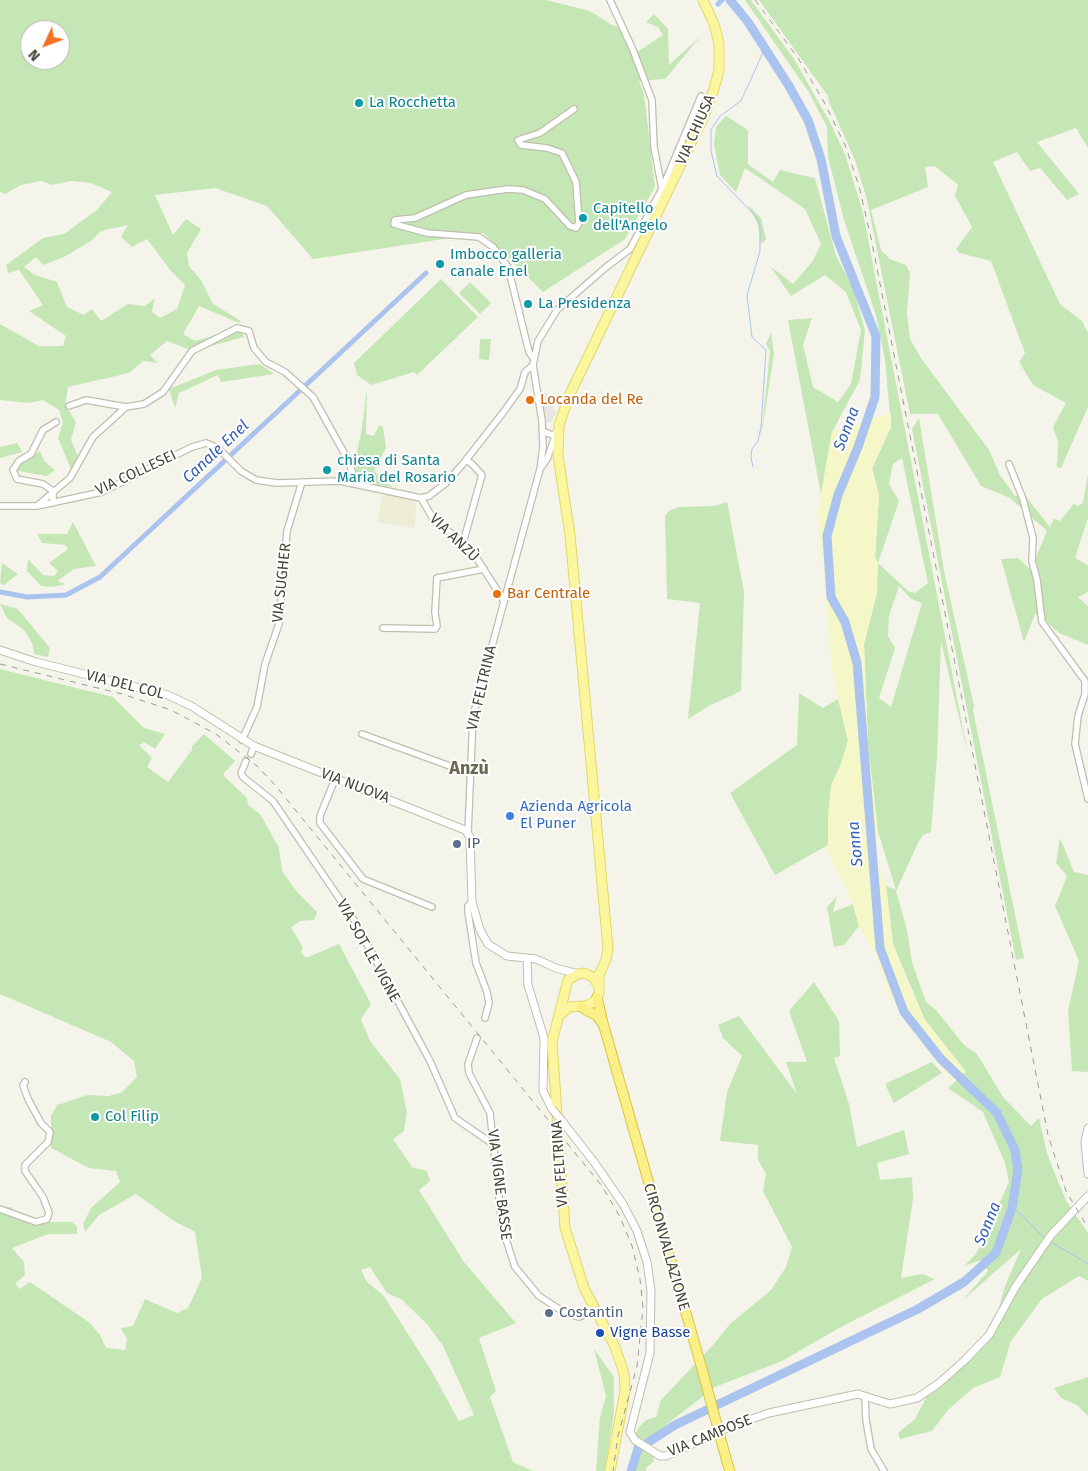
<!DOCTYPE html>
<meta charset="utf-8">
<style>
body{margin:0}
#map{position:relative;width:1088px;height:1471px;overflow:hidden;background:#f5f4eb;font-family:"Fira Sans",sans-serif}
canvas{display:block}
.north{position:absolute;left:20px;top:20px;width:50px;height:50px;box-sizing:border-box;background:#fff;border:1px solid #b6b5af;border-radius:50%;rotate:227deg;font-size:14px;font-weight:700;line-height:20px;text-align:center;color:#494638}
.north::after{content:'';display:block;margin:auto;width:18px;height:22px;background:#f37123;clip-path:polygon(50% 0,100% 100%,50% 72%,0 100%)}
</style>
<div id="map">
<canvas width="1088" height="1471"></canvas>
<div class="north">N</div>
</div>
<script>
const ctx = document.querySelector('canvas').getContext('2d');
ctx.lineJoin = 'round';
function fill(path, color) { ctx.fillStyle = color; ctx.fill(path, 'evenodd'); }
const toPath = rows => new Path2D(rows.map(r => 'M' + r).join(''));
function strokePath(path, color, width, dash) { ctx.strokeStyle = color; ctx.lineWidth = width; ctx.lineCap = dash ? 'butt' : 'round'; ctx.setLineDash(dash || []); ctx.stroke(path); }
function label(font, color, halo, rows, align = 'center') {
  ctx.font = font + ' "Fira Sans",sans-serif'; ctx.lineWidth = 4; ctx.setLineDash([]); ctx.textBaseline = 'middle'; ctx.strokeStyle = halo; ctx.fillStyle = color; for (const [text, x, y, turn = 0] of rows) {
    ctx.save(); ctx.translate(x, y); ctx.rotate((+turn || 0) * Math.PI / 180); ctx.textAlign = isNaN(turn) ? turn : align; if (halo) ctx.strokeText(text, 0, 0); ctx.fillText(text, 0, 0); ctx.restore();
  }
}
fill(toPath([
 [383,493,416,499,415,528,377,522]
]), '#edecd5');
fill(toPath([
 [0,0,546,0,590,11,612,25,620,27,637,52,663,35,658,27,646,22,654,14,668,29,669,65,701,36,665,79,639,81,644,94,655,187,625,239,543,292,483,233,313,259,267,206,215,188,155,195,173,235,186,219,201,229,187,253,189,266,201,280,213,304,241,321,239,323,199,306,183,334,195,341,240,328,244,337,193,351,167,341,150,355,158,363,143,361,129,373,68,387,65,405,76,422,71,440,78,456,71,469,58,438,63,422,59,410,43,400,29,403,0,400,0,324,39,346,63,346,66,336,29,311,43,305,19,270,8,273,6,265,43,238,64,234,97,210,112,192,91,183,71,181,52,185,41,181,21,185,5,194,0,192],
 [30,30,60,30,60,60,30,60],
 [128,225,121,237,132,247,147,239,171,271,185,285,177,309,160,318,152,312,155,298,145,306,128,304,101,321,92,309,84,315,67,307,57,282,35,275,24,267,36,257,43,265,64,257,91,241,101,231],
 [745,0,751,0,794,59,831,124,846,157,863,213,968,755,941,642,937,757,931,832,923,835,918,843,896,891,907,930,912,962,926,1002,936,1010,964,1045,977,1054,1003,1097,1031,1126,1039,1118,1047,1153,1057,1179,1067,1202,1088,1233,1088,1281,1079,1276,1042,1299,1011,1341,1000,1377,973,1388,948,1410,932,1431,900,1439,898,1433,915,1419,928,1394,991,1337,1005,1286,1021,1249,962,1301,988,1271,981,1260,964,1266,976,1254,1009,1182,1005,1163,983,1112,948,1088,966,1072,925,1020,893,944,886,886,896,890,878,832,868,745,864,644,877,593,875,557,879,495,872,468,891,427,885,360,876,315,844,220,828,157,827,127,808,91],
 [902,458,928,583,915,593,908,591,878,563,899,501,889,484,893,464],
 [899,586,911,599,922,603,891,707,879,698,895,648,888,636,889,616],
 [759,0,1088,0,1088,148,1076,128,1037,142,1079,194,1067,200,1040,168,1030,171,1017,152,993,162,1060,304,1082,321,1088,333,1088,407,1061,468,1057,467,1058,441,1053,427,1066,403,1033,385,1019,362,1025,353,991,261,959,253,956,249,972,227,955,196,958,185,935,166,925,167,928,187,871,210,881,250,890,259,906,265,910,273,907,313,910,339,921,358,989,450,1000,475,1015,496,1023,493,1050,527,1054,519,1060,521,1074,504,1078,506,1083,503,1088,474,1088,518,1075,558,1088,565,1088,592,1078,597,1088,606,1088,645,1059,633,1046,621,1035,614,1024,642,1001,559,1018,558,1031,570,1047,531,1010,498,981,486,938,414,910,414,867,200,855,160,829,102,828,96],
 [726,116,748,130,748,164,773,182,780,170,815,178,836,256,853,288,865,330,860,380,832,432,821,494,788,320,812,318,803,345,813,387,838,402,851,384,861,330,846,292,825,275,791,296,770,266,793,284,812,262,821,244,805,209,745,168,736,192,720,175,714,145,716,127],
 [747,204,761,218,766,239,761,244,758,224],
 [441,279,478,317,417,375,414,372,371,385,357,375,354,363],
 [470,282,491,303,480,314,459,293],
 [771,333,774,354,761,438,770,351,766,344],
 [480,339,491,339,489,360,479,359],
 [260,364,274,374,221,382,218,375,179,393,175,408,169,389,216,370],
 [367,389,366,434,374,436,379,425,383,427,386,448,374,471,392,487,359,481,354,463,361,434],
 [919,418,944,571,974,706,973,710,1024,958,1016,960,912,429],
 [17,443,22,452,0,458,0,447],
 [40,451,44,461,55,470,47,476,18,471,16,465],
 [727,502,744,592,741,691,709,706,688,719,700,603,667,599,665,516,669,511,678,507,714,506],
 [73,522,96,566,74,569,57,581,66,584,53,587,41,586,27,571,28,559,43,575,54,576,58,571,49,563,68,549,65,545,42,543,37,534,67,534],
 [2,563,18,574,4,585,0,583],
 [0,604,18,609,50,648,48,657,34,654,32,643,25,631,7,618],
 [0,669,113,697,144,728,165,734,155,749,144,742,139,745,152,758,147,767,168,782,192,750,192,746,204,734,235,761,224,773,224,776,247,798,248,805,260,814,279,848,282,871,298,893,317,912,314,920,300,921,291,927,303,948,301,952,306,958,339,944,371,1004,361,1019,370,1041,400,1079,407,1112,404,1131,393,1139,412,1167,427,1171,430,1181,419,1190,464,1262,516,1323,479,1338,496,1391,490,1397,513,1462,533,1471,0,1471,0,1208,11,1207,26,1222,72,1222,77,1227,77,1234,48,1234,12,1248,24,1262,25,1275,15,1284,20,1289,30,1282,90,1323,100,1335,106,1348,125,1350,127,1339,121,1328,133,1326,145,1299,177,1313,188,1308,202,1278,195,1232,174,1221,136,1194,99,1215,85,1232,83,1224,91,1208,120,1182,116,1171,89,1168,51,1148,51,1116,57,1105,88,1095,108,1096,121,1093,137,1077,134,1061,111,1042,0,994],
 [370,1267,387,1293,401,1299,427,1324,443,1346,474,1415,459,1421,431,1370,383,1295,367,1282,361,1270],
 [799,693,823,708,838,699,848,741,841,764,831,786,828,845,775,875,730,793,797,745],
 [1060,838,1074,872,1088,875,1088,1072,1072,1071,1068,1010,1079,961,1055,906,1067,876,1056,863],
 [837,896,833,912,853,904,859,926,844,945,834,947,827,907],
 [814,982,839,1021,840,1056,834,1058,849,1104,857,1147,904,1130,909,1154,877,1163,880,1180,912,1177,913,1199,901,1278,922,1274,935,1279,839,1328,782,1361,715,1387,648,1439,654,1461,646,1468,646,1471,634,1471,633,1443,638,1428,646,1420,656,1417,661,1400,713,1345,730,1324,771,1290,786,1267,792,1247,763,1191,766,1174,758,1160,758,1145,720,1141,727,1092,742,1056,723,1038,718,1025,739,1016,797,1094,786,1062,807,1062,789,1011],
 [932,1062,942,1073,894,1103,885,1084],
 [594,1349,614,1377,614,1413,605,1471,596,1471,600,1417,606,1396],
 [1088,1377,1088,1416,1077,1405,1061,1398,1054,1388]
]), '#c5e7b5');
fill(toPath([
 [891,413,891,427,872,468,879,495,875,557,878,563,877,593,864,644,868,745,878,832,874,858,886,886,893,944,908,983,925,1020,966,1072,951,1080,906,1023,888,991,876,956,859,926,853,904,828,852,828,815,831,786,841,764,848,741,832,670,818,514,832,432]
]), '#f6f7c8');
fill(toPath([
 [546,392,556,413,551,423,544,422,540,393]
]), '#e7e6e2');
strokePath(toPath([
 [753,467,751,457,752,449,758,441,761,427,766,350,752,337,747,295,760,251,760,226,757,218,717,176,711,151,711,130,720,116,741,101,765,48],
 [1012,1208,1021,1214,1044,1238],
 [1051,1242,1088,1264]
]), '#aac3ef', 1);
strokePath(toPath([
 [718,4,722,0],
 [0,592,27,597,66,595,100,577,426,273]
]), '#aac3ef', 5);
strokePath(toPath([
 [631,1471,638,1449,675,1425,918,1309,964,1282,996,1253,1012,1208,1018,1170,1015,1150,997,1113,941,1059,904,1012,880,948,857,663,845,622,831,597,827,536,838,495,858,447,875,397,876,336,836,236,821,159,808,120,789,86,748,22,730,0]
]), '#aac3ef', 9);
const minor = toPath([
 [610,0,633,50,652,100,654,147,662,189],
 [533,358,529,352,508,267,493,247,479,237,427,233,394,224,395,220,415,218,466,195,508,189,523,190,545,199,570,226,576,228,579,223,576,182,562,153,547,148,521,145,518,140,540,133,574,109],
 [69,406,86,400,126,407],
 [542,431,552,435,556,433],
 [1009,464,1023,499,1033,538,1032,561,1037,580,1042,622,1085,681,1085,694,1078,716,1075,744,1088,799],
 [540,469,543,447,542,421,533,365,538,341,557,310,605,268,630,249,662,189,701,96],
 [421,498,435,522,454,535,474,554,504,601],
 [53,503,53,491,43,484,17,479,13,470,19,461,31,454,43,430,56,422],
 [38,505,70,478,93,437,126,407,144,404,163,392,192,351,237,328,249,331,254,348,266,362,285,372,313,397,348,460,354,477,354,484],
 [0,506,37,506,102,492,192,447,206,443,218,448,241,471,256,480,277,483,340,481,421,498,429,496,446,483,462,465,502,414,520,389,525,372,533,365],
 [463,543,482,475,472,464,466,460],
 [383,628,435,629,437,626,435,612,437,578,484,569],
 [362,734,469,773],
 [242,740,257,707,265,664,279,624,287,531,302,482],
 [251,754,254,746],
 [246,761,241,773,243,777,273,801,354,920,430,1061,455,1118,493,1144],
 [335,779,320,816,320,823,363,879,432,907],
 [468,833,473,716,540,469,547,459,556,434],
 [472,902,468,906,468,912,476,963,487,992,489,1003,485,1018],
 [477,1038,468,1064,469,1073,490,1113,502,1227,515,1267,539,1296,565,1313,579,1317,595,1310],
 [0,1209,36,1222,47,1219,49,1213,43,1197,25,1171,25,1165,48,1142,50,1132,41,1123,28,1099,23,1085,25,1082],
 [865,1397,866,1420,871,1449,884,1471]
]);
const tertiary = toPath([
 [0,650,36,662,168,695,193,707,254,746,465,830,470,837,472,902,480,930,488,944,507,956,536,959,556,968,578,974],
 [527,959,528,985,544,1038,543,1091,552,1109],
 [562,1121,594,1162,623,1204,637,1231,647,1262,651,1290,650,1353,630,1432,635,1440,660,1456,666,1456,734,1425,769,1413,858,1394,890,1404,917,1398,938,1384,965,1360,989,1335,1016,1286,1051,1235,1088,1196],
 [1088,1128,1085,1142,1088,1174]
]);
const primary = toPath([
 [598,985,593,977,584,973,578,974,568,980,552,1042,565,1228,584,1288,615,1347,624,1373,625,1391,610,1471],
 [561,1014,569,1007,586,1006,595,1001,599,994,599,975,606,960,608,948,570,535,558,456,559,425,570,394,704,116,714,89,719,70,719,43,714,24,703,0]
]);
const trunk = toPath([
 [597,997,603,1023,702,1369],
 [581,1007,597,1016,602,1023],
 [727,1462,730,1471]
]);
strokePath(minor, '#c0bead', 8);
strokePath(tertiary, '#c0bead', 9);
strokePath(primary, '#e1d86d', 11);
strokePath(trunk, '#d9c340', 11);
strokePath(minor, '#fff', 5.5);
strokePath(tertiary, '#fff', 7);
strokePath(primary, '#fbf59d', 9);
strokePath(trunk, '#faf087', 9);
strokePath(toPath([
 [755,0,798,58,823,100,845,145,859,186,871,238,1048,1135,1066,1191,1088,1228],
 [0,664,122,694,171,710,216,734,257,766,275,785,602,1186,620,1217,632,1246,640,1279,643,1308,637,1366,618,1436,613,1471]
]), '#999', 1, [6, 6]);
const tertiaryBridge = toPath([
 [552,1109,562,1121]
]);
const trunkBridge = toPath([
 [702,1369,727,1462]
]);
strokePath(tertiaryBridge, '#c0bead', 9, []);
strokePath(trunkBridge, '#d9c340', 11, []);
strokePath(tertiaryBridge, '#fff', 7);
strokePath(trunkBridge, '#faf087', 9);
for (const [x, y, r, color] of [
 [359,103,5,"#0f9aa8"],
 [583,218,5,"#0f9aa8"],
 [440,264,5,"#0f9aa8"],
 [528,304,5,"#0f9aa8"],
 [530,400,5,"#e8710a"],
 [327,470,5,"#0f9aa8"],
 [497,594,5,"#e8710a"],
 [510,816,5,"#3f7fe0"],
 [457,844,5,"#5c6f8a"],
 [95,1117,5,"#0f9aa8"],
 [549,1313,5,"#5c6f8a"],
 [600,1333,5,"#1a4fb4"]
]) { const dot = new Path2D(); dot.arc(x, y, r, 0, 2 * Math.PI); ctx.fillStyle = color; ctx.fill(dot); strokePath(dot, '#fff', 2); }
label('15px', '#0d838f', '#fff', [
 ["La Rocchetta",369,103],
 ["Capitello",593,209],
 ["dell'Angelo",593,226],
 ["Imbocco galleria",450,255],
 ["canale Enel",450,272],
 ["La Presidenza",538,304],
 ["chiesa di Santa",337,461],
 ["Maria del Rosario",337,478],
 ["Col Filip",105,1117]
], 'left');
label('15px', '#494638', '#fff', [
 ["VIA CHIUSA",696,130,-66],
 ["VIA COLLESEI",136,473,-25],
 ["VIA ANZÙ",454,538,44],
 ["VIA SUGHER",282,583,-84],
 ["VIA DEL COL",125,685,14],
 ["VIA FELTRINA",482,688,-77],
 ["VIA NUOVA",355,786,21],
 ["VIA SOT LE VIGNE",368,951,61],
 ["VIA FELTRINA",560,1164,-94],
 ["VIA VIGNE BASSE",499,1185,83],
 ["CIRCONVALLAZIONE",666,1247,74],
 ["VIA CAMPOSE",710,1436,-22]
]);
label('15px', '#c56008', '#fff', [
 ["Locanda del Re",540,400],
 ["Bar Centrale",507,594]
], 'left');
label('15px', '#366cbe', '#fff', [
 ["Azienda Agricola",520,807],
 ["El Puner",520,824]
], 'left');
label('15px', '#4e5e75', '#fff', [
 ["IP",467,844],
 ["Costantin",559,1313]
], 'left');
label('15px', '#164399', '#fff', [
 ["Vigne Basse",610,1333]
], 'left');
label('italic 16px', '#3461b2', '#fff', [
 ["Sonna",847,429,-69],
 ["Canale Enel",216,452,-43],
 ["Sonna",856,844,-95],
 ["Sonna",988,1224,-68]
]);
label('bold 18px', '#6b6650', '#fff', [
 ["Anzù",469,769]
]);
</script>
